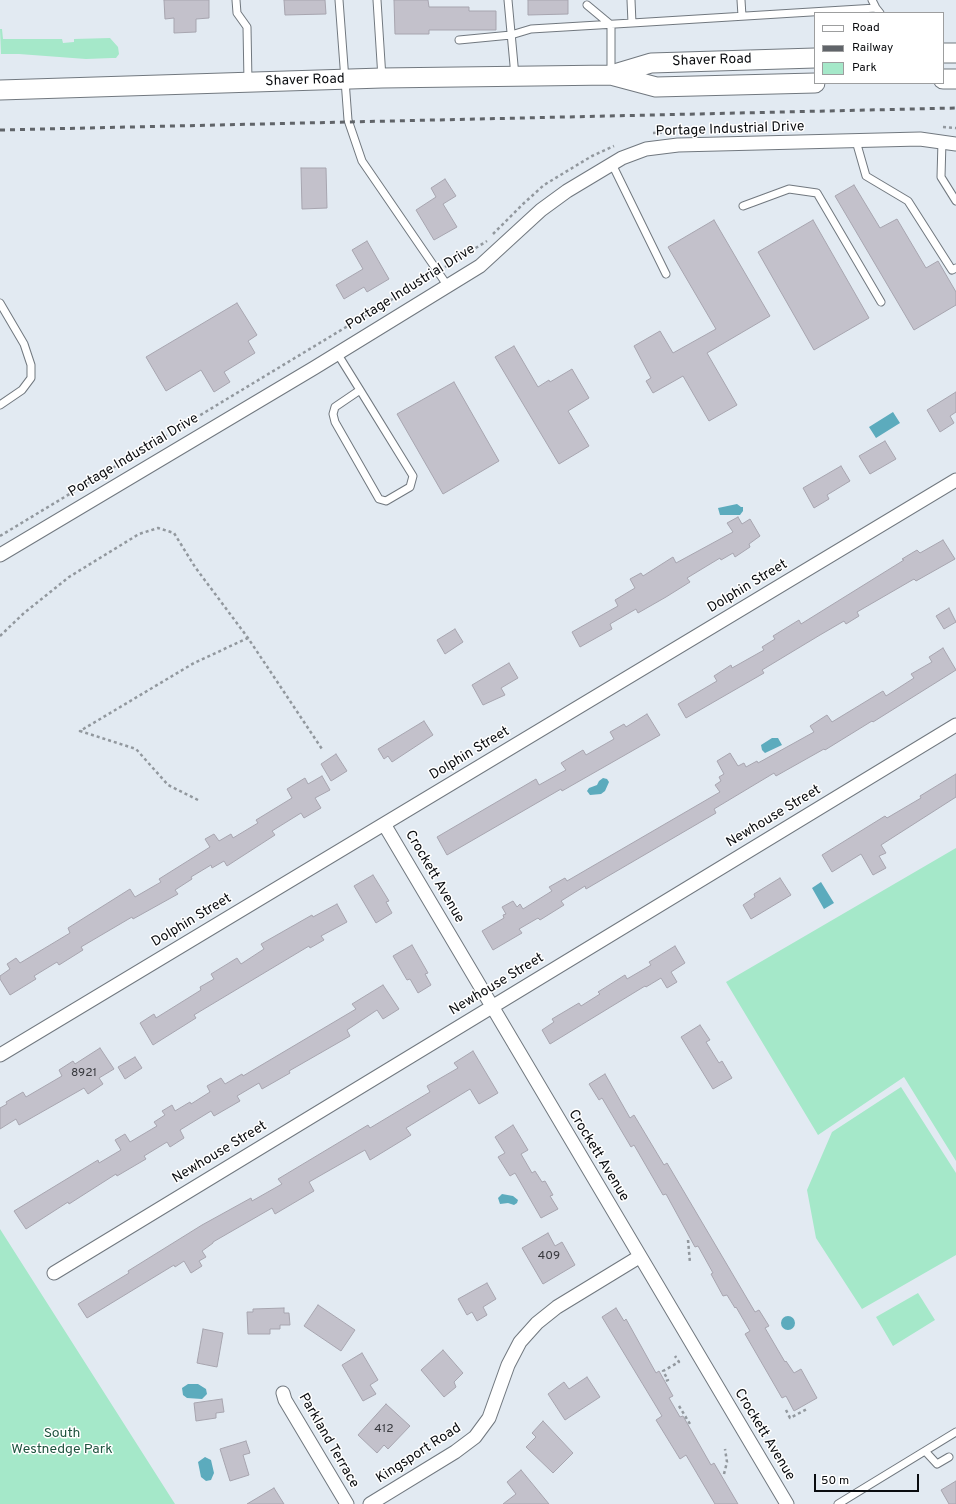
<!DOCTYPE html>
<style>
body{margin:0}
#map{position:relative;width:956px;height:1504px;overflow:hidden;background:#e2eaf2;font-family:Overpass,sans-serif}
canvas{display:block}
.legend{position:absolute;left:814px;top:12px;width:130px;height:72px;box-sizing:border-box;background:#fff;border:1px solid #9d9e9f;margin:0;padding:5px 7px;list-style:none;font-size:12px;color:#0a0c0f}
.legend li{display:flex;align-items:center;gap:8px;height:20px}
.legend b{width:20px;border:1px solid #9d9e9f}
.scale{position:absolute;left:814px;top:1474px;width:105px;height:18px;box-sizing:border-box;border:2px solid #0a0c0f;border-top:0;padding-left:5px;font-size:12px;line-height:14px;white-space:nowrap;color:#0a0c0f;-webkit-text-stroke:3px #fff;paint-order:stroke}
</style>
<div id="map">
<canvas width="956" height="1504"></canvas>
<ul class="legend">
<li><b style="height:5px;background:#fff"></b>Road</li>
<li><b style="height:5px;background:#606469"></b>Railway</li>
<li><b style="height:11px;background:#a5e8c9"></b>Park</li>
</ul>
<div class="scale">50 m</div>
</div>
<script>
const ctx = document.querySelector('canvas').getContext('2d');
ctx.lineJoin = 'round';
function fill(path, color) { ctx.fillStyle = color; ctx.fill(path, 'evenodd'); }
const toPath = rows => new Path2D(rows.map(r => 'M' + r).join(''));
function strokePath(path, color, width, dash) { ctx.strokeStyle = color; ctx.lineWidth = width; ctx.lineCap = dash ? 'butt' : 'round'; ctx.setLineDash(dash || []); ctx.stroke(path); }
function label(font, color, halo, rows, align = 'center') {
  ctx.font = font + ' Overpass,sans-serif'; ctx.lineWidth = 3; ctx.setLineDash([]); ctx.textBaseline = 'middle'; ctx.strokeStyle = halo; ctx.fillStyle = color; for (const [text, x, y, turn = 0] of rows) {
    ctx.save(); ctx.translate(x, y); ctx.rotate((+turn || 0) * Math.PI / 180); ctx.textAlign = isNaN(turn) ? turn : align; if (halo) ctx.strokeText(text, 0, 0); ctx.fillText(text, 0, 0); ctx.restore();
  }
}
fill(toPath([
 [0,29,2,29,3,39,62,39,63,43,74,42,74,39,110,38,118,47,119,54,116,58,112,58,86,59,19,54,1,54],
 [956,848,956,1161,904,1077,818,1135,726,982],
 [901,1087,956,1173,956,1255,862,1309,816,1238,807,1190,832,1132],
 [0,1229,175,1504,0,1504],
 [918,1293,935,1320,893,1346,876,1317]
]), '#a5e8c9');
fill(toPath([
 [893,412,900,423,876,438,869,427],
 [737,504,741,507,743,507,743,511,740,515,720,515,718,508],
 [772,738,778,738,782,745,765,753,762,750,761,745],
 [603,778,607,779,609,782,605,791,601,794,590,795,587,791,589,788,597,785,599,781],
 [821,882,834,903,824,909,812,888],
 [502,1194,513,1196,518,1200,517,1203,514,1205,508,1203,500,1204,498,1198],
 '781 1323a7 7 0 1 1 14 0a7 7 0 1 1-14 0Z',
 [188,1384,198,1384,206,1389,207,1394,202,1399,187,1398,183,1395,182,1388],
 [205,1457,211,1460,214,1473,211,1480,206,1481,201,1477,198,1462]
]), '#5cabbd');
const building = toPath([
 [164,0,209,0,209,18,196,19,196,32,174,33,174,18,165,19,164,0],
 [284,0,325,0,326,14,285,15,284,0],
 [394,0,428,0,429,7,469,7,469,11,496,11,496,30,429,30,429,34,395,34,394,0],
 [528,0,568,0,568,14,528,15,528,0],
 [301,168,326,168,327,208,302,209,301,168],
 [445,179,456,196,443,204,457,227,434,240,416,210,436,197,431,188,445,179],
 [854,185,880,228,897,219,926,268,938,261,956,292,956,305,914,330,835,196,854,185],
 [714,220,770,316,707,353,737,405,709,421,683,376,653,393,646,381,651,378,634,346,660,331,673,353,716,329,668,247,714,220],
 [813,220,869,318,814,350,758,252,813,220],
 [367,241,389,279,367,292,364,287,344,299,336,285,363,269,352,250,367,241],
 [237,303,257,335,248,341,255,353,224,372,230,382,214,392,201,370,166,391,146,357,237,303],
 [514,346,538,387,549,380,550,382,572,369,589,398,568,411,589,446,559,464,495,357,514,346],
 [454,382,499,461,443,494,397,414,454,382],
 [956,392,956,412,950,416,954,423,940,432,927,410,956,392],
 [885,441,896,459,870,474,859,456,885,441],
 [841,466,850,481,827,495,829,499,814,508,803,488,841,466],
 [738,517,742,524,750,519,760,536,749,544,750,547,735,557,733,553,721,560,720,558,687,578,690,582,666,597,638,613,636,609,610,624,612,629,580,647,572,632,618,606,615,600,635,588,630,579,641,573,643,576,673,557,676,563,733,532,727,523,738,517],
 [943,540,955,559,916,581,914,579,857,612,859,616,846,624,844,621,820,635,762,670,764,673,686,718,678,704,717,681,714,676,731,665,732,668,764,650,762,647,775,639,773,636,799,620,801,624,904,560,902,559,917,550,920,553,943,540],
 [949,608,956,622,944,629,936,616,949,608],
 [455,629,463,642,445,654,437,640,455,629],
 [943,648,956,670,873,722,872,721,825,750,824,749,776,776,774,773,714,809,716,813,586,889,585,886,561,901,564,905,540,920,538,918,519,929,522,933,493,950,482,931,504,918,503,915,506,914,502,907,513,901,517,907,520,904,523,909,552,891,549,887,565,878,567,881,720,792,715,785,721,781,719,777,724,774,717,761,730,753,738,766,744,763,746,767,757,761,758,763,814,732,810,726,827,715,832,722,883,691,886,696,914,678,911,674,932,662,929,657,943,648],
 [509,663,518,678,501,688,505,695,483,705,472,685,509,663],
 [647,714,660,735,562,791,561,789,447,855,437,837,536,779,539,785,566,770,561,763,583,750,586,755,614,739,610,732,624,724,626,727,647,714],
 [424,721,433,735,392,762,388,756,384,759,378,749,424,721],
 [336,754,347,771,331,781,321,764,336,754],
 [956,774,956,797,881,845,886,853,879,856,886,868,873,875,861,854,832,872,822,855,885,816,887,818,921,798,920,796,956,774],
 [322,776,330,790,315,798,321,808,304,818,301,813,272,831,275,835,227,866,224,861,212,868,211,865,191,877,192,879,175,890,178,894,133,919,132,917,81,947,83,950,59,965,57,962,34,976,36,979,10,995,0,979,0,976,10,969,7,964,16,958,20,963,70,933,68,928,130,889,135,897,161,882,159,879,210,847,205,839,214,834,219,841,231,834,233,838,258,823,256,820,292,798,287,789,305,778,308,784,322,776],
 [373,875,389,901,386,902,392,913,376,923,354,886,373,875],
 [780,878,791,895,751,919,743,905,755,897,754,894,780,878],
 [337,904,347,922,321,936,324,940,310,948,309,946,194,1015,196,1018,153,1045,140,1023,154,1014,156,1018,201,990,200,987,214,979,211,974,237,958,241,964,264,949,261,944,312,915,313,917,337,904],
 [412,945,428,973,425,974,431,985,418,993,410,979,407,980,393,956,412,945],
 [675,946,685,963,671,972,677,982,667,988,661,978,646,987,645,986,550,1044,542,1030,554,1022,552,1019,579,1003,581,1006,600,994,598,992,625,975,627,979,651,965,649,962,675,946],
 [383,985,399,1009,383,1019,377,1010,347,1030,350,1036,289,1071,290,1073,262,1089,259,1083,237,1096,240,1101,214,1116,211,1111,180,1130,184,1138,170,1147,167,1142,144,1156,146,1159,117,1176,116,1174,69,1204,68,1202,26,1229,14,1211,98,1160,99,1163,121,1150,115,1140,125,1134,130,1142,157,1126,154,1122,165,1115,162,1111,172,1105,175,1111,190,1102,191,1104,210,1092,207,1086,221,1078,225,1084,242,1074,243,1076,356,1009,352,1004,383,985],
 [700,1025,710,1040,706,1042,719,1063,722,1061,732,1078,713,1089,681,1037,700,1025],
 [100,1048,114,1069,99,1078,103,1084,88,1094,84,1088,19,1125,16,1119,0,1129,0,1108,7,1104,6,1102,23,1092,26,1097,62,1076,59,1070,73,1061,75,1064,100,1048],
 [473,1051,498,1093,479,1104,470,1089,406,1128,411,1135,370,1160,365,1150,309,1182,314,1191,275,1214,272,1208,213,1242,213,1243,202,1251,206,1257,199,1261,202,1266,191,1273,184,1261,175,1267,174,1265,87,1318,78,1304,129,1273,128,1271,202,1225,251,1198,252,1201,282,1184,278,1179,368,1125,370,1128,430,1092,427,1086,458,1068,454,1063,473,1051],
 [135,1057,142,1068,125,1079,118,1067,135,1057],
 [605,1074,630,1118,634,1115,664,1165,667,1163,755,1312,759,1310,769,1326,765,1328,785,1362,786,1361,794,1373,801,1369,817,1398,794,1411,786,1396,782,1398,745,1334,750,1331,736,1307,735,1308,727,1295,723,1296,711,1274,713,1273,698,1246,695,1247,666,1194,663,1195,634,1145,631,1147,602,1098,599,1100,589,1084,605,1074],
 [513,1125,528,1150,521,1154,532,1173,535,1171,542,1182,545,1181,553,1195,550,1196,558,1209,541,1218,515,1173,510,1176,498,1157,505,1153,495,1137,513,1125],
 [548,1233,555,1246,562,1242,575,1265,543,1284,522,1248,548,1233],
 [487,1283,496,1299,483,1307,487,1315,477,1321,472,1312,467,1315,458,1299,487,1283],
 [318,1305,355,1330,341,1351,304,1326,318,1305],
 [284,1308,284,1313,289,1313,290,1325,280,1325,280,1329,270,1329,270,1334,248,1334,247,1312,253,1312,253,1309,284,1308],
 [616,1308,624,1321,626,1319,656,1373,659,1371,673,1396,669,1398,680,1417,683,1416,711,1465,714,1463,738,1504,715,1504,686,1455,680,1459,656,1420,662,1416,602,1317,616,1308],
 [203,1329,223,1333,217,1367,197,1363,203,1329],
 [443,1350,463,1373,454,1382,456,1387,444,1397,421,1370,443,1350],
 [362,1353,378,1380,370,1385,376,1394,363,1401,342,1365,362,1353],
 [587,1377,600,1397,565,1420,548,1394,564,1382,569,1389,587,1377],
 [222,1399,224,1412,216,1413,216,1418,196,1421,194,1403,222,1399],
 [386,1404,410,1426,388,1449,384,1445,377,1453,358,1435,386,1404],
 [543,1421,573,1453,553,1473,526,1447,536,1437,532,1433,543,1421],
 [246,1441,250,1453,243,1455,249,1475,230,1481,220,1449,246,1441],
 [521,1470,549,1504,503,1504,516,1494,507,1482,521,1470],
 [956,1481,956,1504,949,1504,941,1490,956,1481],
 [274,1488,284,1504,247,1504,274,1488]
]);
fill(building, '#c3c1cb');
strokePath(building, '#a7a5af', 1);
const service = toPath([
 [236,0,237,13,247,27,248,82],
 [339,0,348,120,362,161,447,285],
 [377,0,382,78],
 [508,0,515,76],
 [741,0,742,16],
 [872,0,876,8],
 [587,5,611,25,611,75],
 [632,23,876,8,880,13],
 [459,40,511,35,531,29,632,23,631,0],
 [856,141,866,176,908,201,952,270,956,268],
 [942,141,941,177,956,201],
 [612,164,666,274],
 [743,206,789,189,817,193,881,302],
 [0,303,24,344,31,365,31,378,22,390,0,405],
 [337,353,360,390,413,476,410,487,386,501,379,499,335,422,333,414,335,407,360,390],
 [925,1451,937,1464,949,1457],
 [838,1504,956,1432]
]);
const minor = toPath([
 [0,555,314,368,480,266,541,210,567,191,622,158,646,149,678,145,920,139,956,144],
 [384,824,787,1504],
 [0,1055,956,480],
 [54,1273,956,725],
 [283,1393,285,1400,347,1504],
 [370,1504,455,1452,475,1437,489,1418,508,1365,520,1342,537,1323,557,1307,639,1257]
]);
const secondary = toPath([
 [943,53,956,53],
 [611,75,651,63,815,58],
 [943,79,956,79],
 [0,90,382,78,611,75,656,87,815,83]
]);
strokePath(service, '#71787f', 9);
strokePath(minor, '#71787f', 15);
strokePath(secondary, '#71787f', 21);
strokePath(toPath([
 [943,127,956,128],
 [653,133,668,132],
 [493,234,523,204,544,185,592,156,614,146],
 [445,267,487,241],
 [0,536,429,277],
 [0,636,24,613,69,577,139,534,158,528,174,533,195,567,248,638,322,749],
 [198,800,168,785,136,749,80,731,194,663,248,638],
 [688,1240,690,1263],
 [666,1381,668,1380,663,1371,679,1362,675,1356],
 [679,1406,690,1424],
 [786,1410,790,1418,807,1409],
 [724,1474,727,1462,725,1449]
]), '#92989e', 2.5, [3, 3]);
strokePath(service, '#fff', 7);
strokePath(minor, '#fff', 13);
strokePath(secondary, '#fff', 19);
strokePath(toPath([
 [0,130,956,108]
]), '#606469', 3, [5, 5]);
label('12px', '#38393e', null, [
 ["8921",84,1074],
 ["409",549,1257],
 ["412",384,1430]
]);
label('14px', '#0a0c0f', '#fff', [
 ["Shaver Road",712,61,-2],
 ["Shaver Road",305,81,-2],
 ["Portage Industrial Drive",730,130,-2],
 ["Portage Industrial Drive",411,288,-32],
 ["Portage Industrial Drive",134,456,-31],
 ["Dolphin Street",748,587,-31],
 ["Dolphin Street",470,754,-31],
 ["Newhouse Street",774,817,-31],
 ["Crockett Avenue",434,877,60],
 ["Dolphin Street",192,921,-31],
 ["Newhouse Street",497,985,-31],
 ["Newhouse Street",220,1153,-31],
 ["Crockett Avenue",598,1156,59],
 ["Crockett Avenue",764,1435,59],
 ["Parkland Terrace",328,1441,60],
 ["Kingsport Road",419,1454,-33]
]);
label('14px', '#1f543f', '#fff', [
 ["South",62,1434],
 ["Westnedge Park",62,1450]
]);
</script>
